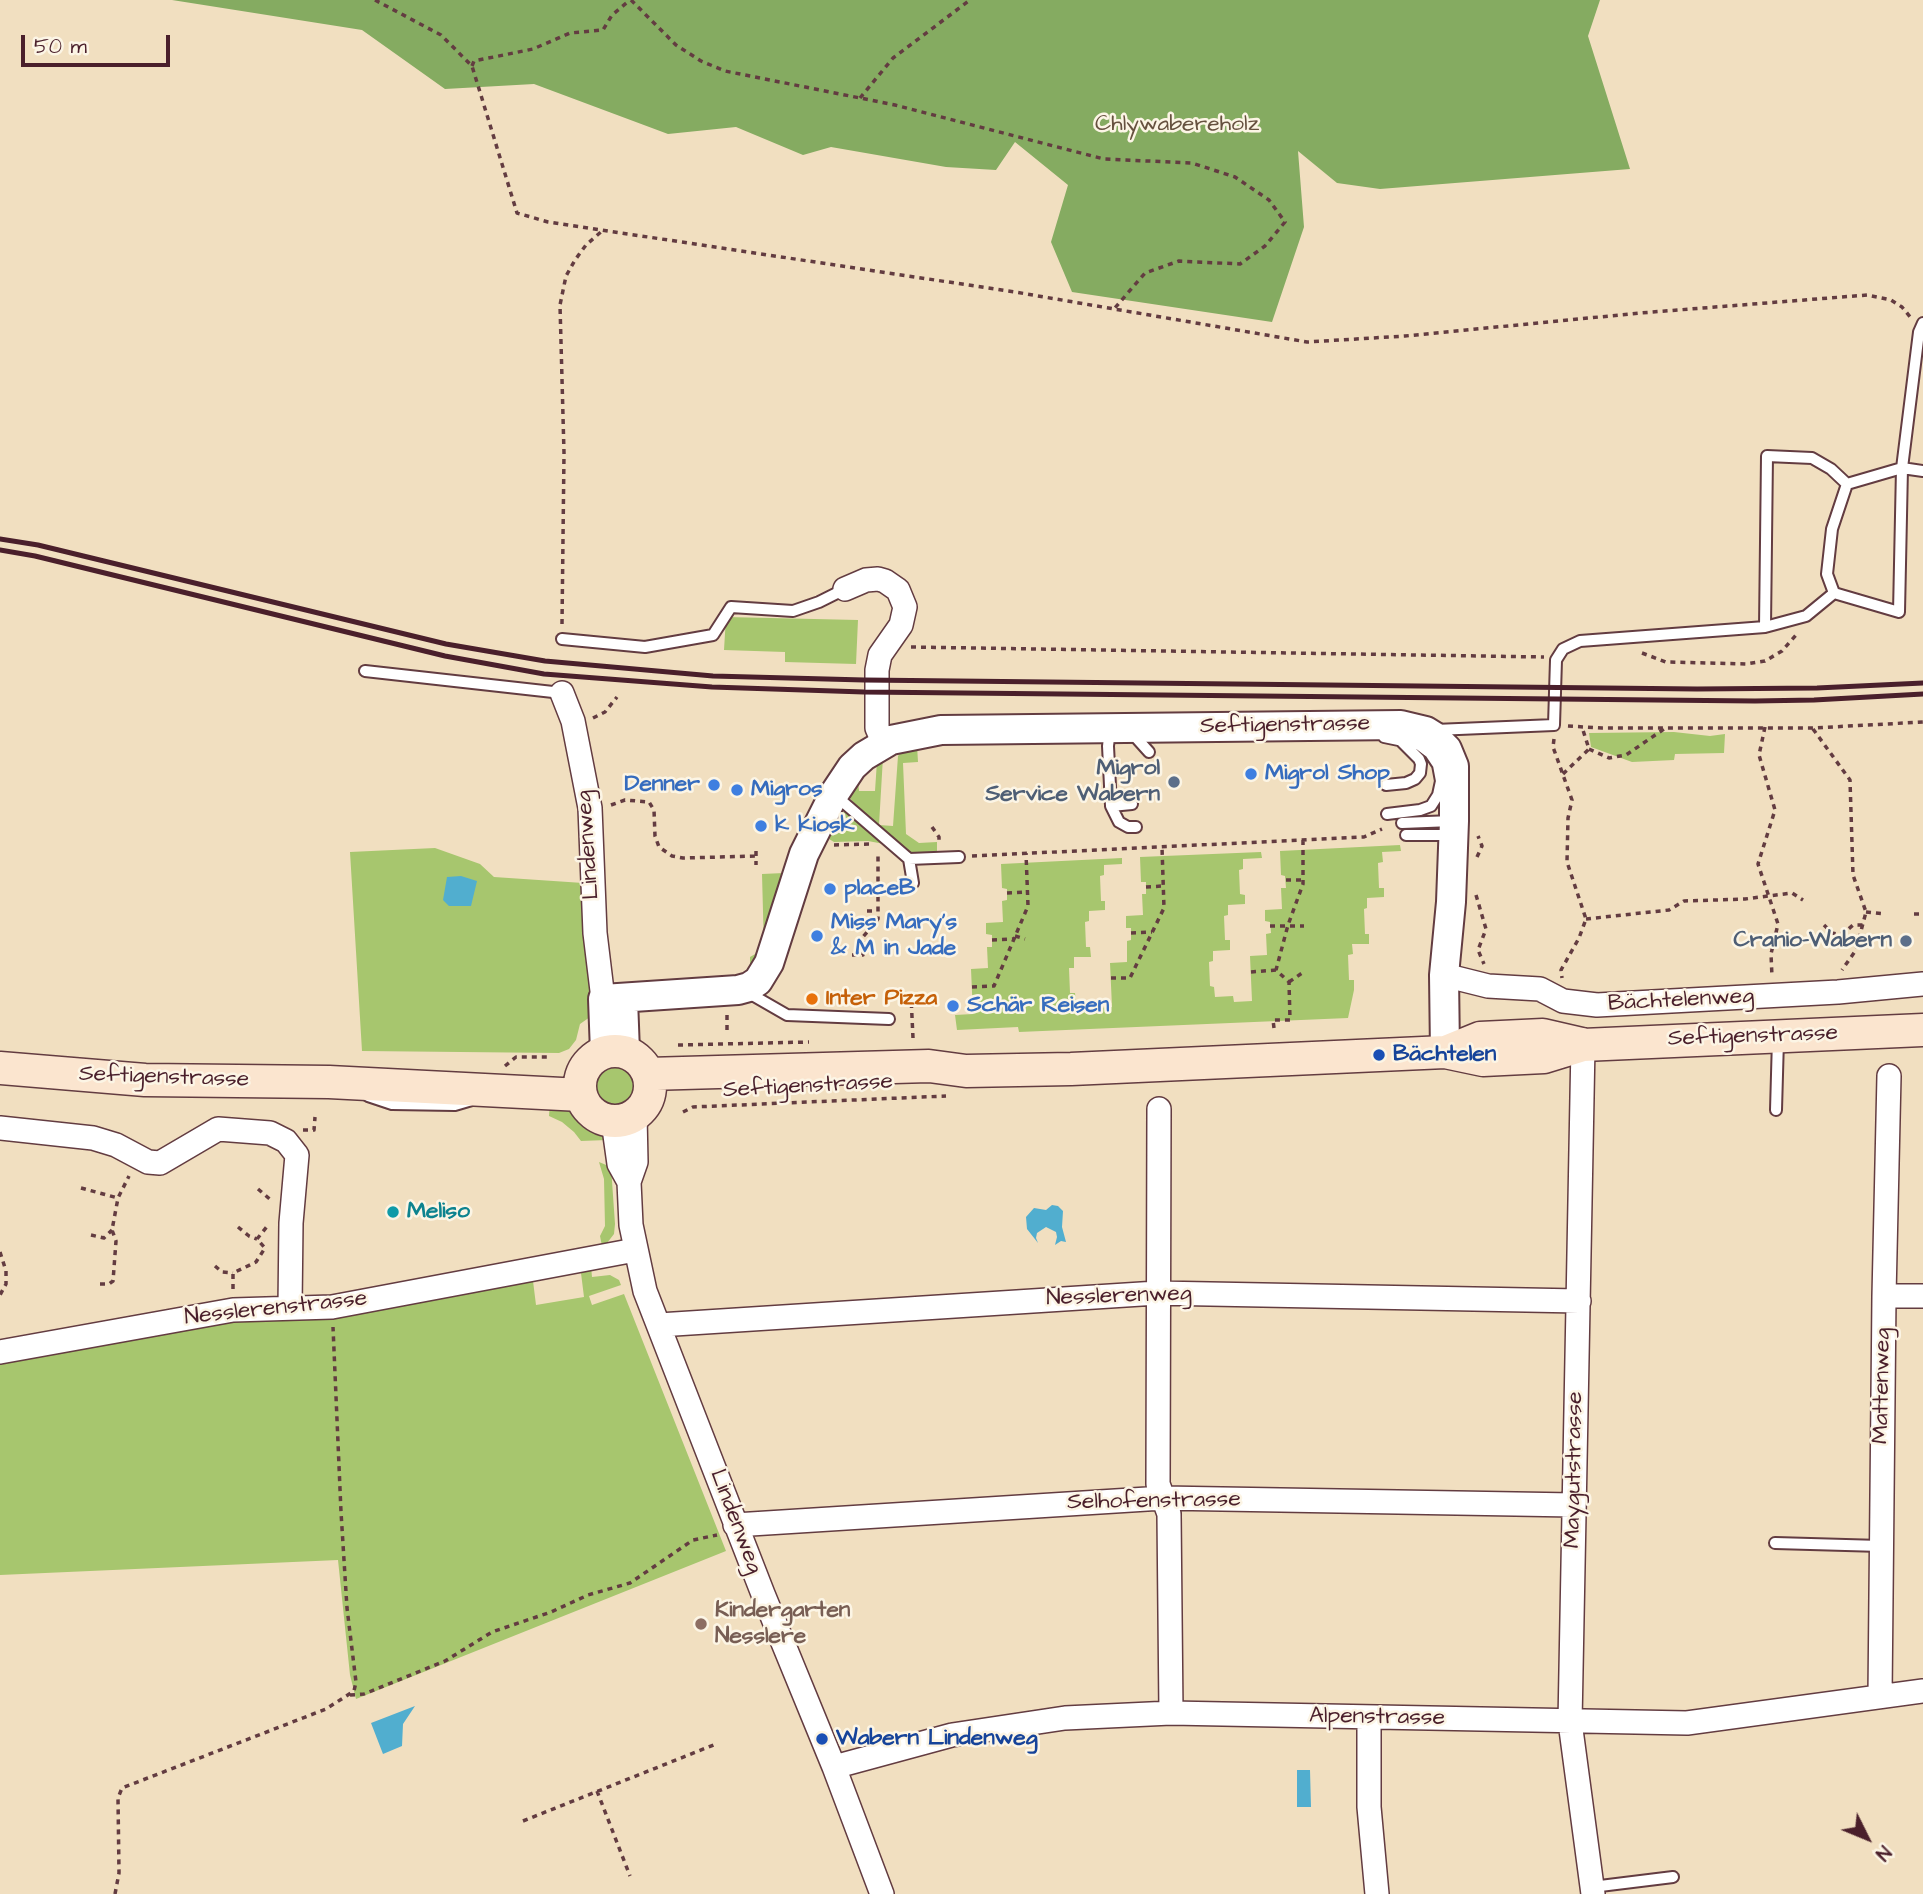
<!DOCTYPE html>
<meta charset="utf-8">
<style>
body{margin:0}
#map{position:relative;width:1923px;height:1894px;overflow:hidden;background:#f1dfc0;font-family:"Architects Daughter",sans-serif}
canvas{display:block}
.north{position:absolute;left:1832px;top:1803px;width:70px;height:70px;-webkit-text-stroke:5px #fcf5e5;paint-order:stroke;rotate:133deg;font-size:19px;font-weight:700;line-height:28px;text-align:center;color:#4a1f2b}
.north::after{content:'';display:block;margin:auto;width:24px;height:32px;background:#4a1f2b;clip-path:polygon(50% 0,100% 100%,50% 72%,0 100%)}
.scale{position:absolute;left:21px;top:35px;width:149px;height:32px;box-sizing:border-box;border:4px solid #4a1f2b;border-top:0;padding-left:9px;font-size:21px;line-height:24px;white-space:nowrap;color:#4a1f2b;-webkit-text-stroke:5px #fcf5e5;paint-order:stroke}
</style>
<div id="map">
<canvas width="1923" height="1894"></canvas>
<div class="north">N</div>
<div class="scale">50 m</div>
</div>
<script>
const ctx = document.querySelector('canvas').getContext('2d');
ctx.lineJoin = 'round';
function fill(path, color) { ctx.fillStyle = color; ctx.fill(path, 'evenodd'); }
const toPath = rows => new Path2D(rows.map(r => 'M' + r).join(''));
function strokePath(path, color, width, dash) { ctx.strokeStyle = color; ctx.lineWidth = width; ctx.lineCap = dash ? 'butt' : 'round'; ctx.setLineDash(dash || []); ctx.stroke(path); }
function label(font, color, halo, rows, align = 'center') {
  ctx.font = font + ' "Architects Daughter",sans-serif'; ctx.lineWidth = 5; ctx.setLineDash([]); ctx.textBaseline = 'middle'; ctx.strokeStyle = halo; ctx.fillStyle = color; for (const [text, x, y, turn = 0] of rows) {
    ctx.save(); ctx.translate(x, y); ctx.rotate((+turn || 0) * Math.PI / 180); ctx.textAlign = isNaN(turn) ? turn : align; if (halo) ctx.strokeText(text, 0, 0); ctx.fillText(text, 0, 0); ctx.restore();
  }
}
fill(toPath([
 [726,617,858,620,856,664,785,662,785,652,724,650],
 [1674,732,1710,736,1725,734,1724,753,1675,754,1674,760,1632,762,1591,747,1589,733],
 [917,745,918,762,903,763,906,834,919,843,937,842,937,853,909,854,859,809,849,797,858,781,859,791,875,791,877,761,883,757,879,825,893,826,898,756,904,748],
 [842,812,847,812,884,844,868,841,834,842,829,839],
 [1400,845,1401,851,1382,852,1383,862,1378,863,1379,888,1384,888,1384,897,1367,898,1367,908,1364,909,1365,934,1369,934,1369,944,1352,944,1353,954,1348,955,1349,980,1354,980,1354,990,1348,1018,1019,1032,1018,1027,957,1030,955,1015,973,1014,971,969,988,968,987,947,992,947,992,935,986,934,986,923,1003,922,1002,901,1007,900,1007,889,1002,888,1001,864,1122,858,1122,864,1104,865,1104,875,1100,876,1101,901,1105,901,1105,910,1089,911,1089,921,1085,922,1086,947,1090,947,1091,957,1074,957,1074,968,1069,968,1070,993,1075,993,1076,1003,1094,1002,1095,1008,1112,1007,1110,963,1127,962,1127,941,1131,940,1131,928,1126,928,1126,916,1143,915,1142,894,1146,894,1146,882,1141,882,1140,857,1261,852,1262,858,1243,859,1243,869,1239,870,1240,894,1245,895,1245,904,1228,905,1228,915,1224,916,1225,940,1230,940,1230,950,1213,951,1213,961,1209,962,1210,986,1214,987,1215,997,1233,996,1234,1002,1252,1001,1250,956,1267,955,1266,934,1271,933,1270,922,1265,921,1265,910,1282,909,1281,888,1286,888,1285,876,1281,875,1280,851],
 [435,848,480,864,494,877,583,883,596,1008,590,1017,580,1024,576,1040,569,1049,559,1053,362,1051,350,852],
 [784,873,788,880,764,955,757,966,754,967,750,964,750,957,764,949,762,874],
 '589 1086a26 26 0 1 1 52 0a26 26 0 1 1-52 0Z',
 [550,1102,575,1109,588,1123,603,1133,607,1140,581,1141,574,1132,562,1122,549,1116],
 [599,1162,611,1167,615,1224,614,1234,607,1243,602,1246,600,1236,605,1226,604,1179],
 [587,1266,591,1266,592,1277,610,1275,619,1280,621,1285,589,1296,592,1305,624,1294,726,1551,356,1699,350,1675,338,1560,0,1575,0,1358,239,1318,340,1316,533,1281,536,1305,584,1297,581,1273,586,1271]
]), '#a7c66e');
fill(toPath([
 [172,0,1600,0,1588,36,1630,169,1380,189,1337,183,1298,151,1304,227,1272,322,1072,292,1051,242,1068,185,1015,142,996,170,946,167,831,147,803,155,736,127,668,134,534,84,445,89,362,30]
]), '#85ab61');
fill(toPath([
 [461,876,477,881,471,906,449,906,443,900,447,877],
 [1052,1205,1058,1206,1063,1211,1062,1227,1066,1242,1061,1241,1055,1245,1057,1237,1056,1232,1046,1227,1037,1233,1036,1238,1038,1243,1027,1229,1026,1217,1034,1208,1046,1210],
 [415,1706,403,1724,402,1746,383,1754,371,1723],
 [1297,1770,1310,1770,1311,1807,1297,1807]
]), '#51aecf');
const service = toPath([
 [1923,323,1919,332,1902,468,1899,612,1834,593,1827,574,1832,529,1847,484,1902,468,1923,471],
 [1765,627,1767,456,1812,458,1831,469,1847,484],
 [562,639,645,647,713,635,731,607,793,611,819,602,845,589],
 [365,671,562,693],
 [1110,730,1108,746,1111,806,1119,822,1128,827,1136,827],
 [1435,730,1554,725,1556,660,1563,649,1580,641,1765,627,1806,616,1834,593],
 [1131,732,1149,752],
 [1384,737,1418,744,1430,753,1438,765,1441,781,1438,795,1431,806,1420,810,1387,814],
 [1386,785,1406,783,1415,779,1420,773,1421,764,1419,759,1401,741],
 [836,796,909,859,959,857],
 [1111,806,1132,804],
 [1402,823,1452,821],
 [1406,835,1452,835],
 [909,859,913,883],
 [747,992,787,1015,889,1019],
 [368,1096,392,1104,455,1105,472,1100],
 [1776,1110,1778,1039],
 [1775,1543,1881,1546],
 [1592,1887,1673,1877]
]);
const minor = toPath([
 [845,589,866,580,878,579,885,581,898,590,905,607,901,625,880,655,877,670,877,728,884,744],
 [562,693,573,721,590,808,595,933,603,999],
 [1444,975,1488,986,1540,989,1563,1001,1597,1005,1838,992,1923,984],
 [1583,1045,1570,1722,1593,1894],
 [1159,1109,1158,1484,1169,1514,1171,1713],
 [635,1115,636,1162,629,1182,631,1225,645,1291,763,1594,834,1767,882,1894],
 [613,1121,619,1164,629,1182],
 [0,1128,93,1138,116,1145,148,1162,160,1163,218,1129,270,1133,286,1141,297,1155,291,1223,290,1307],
 [1884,1296,1923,1296],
 [659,1325,1157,1293,1579,1301],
 [0,1352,233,1310,332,1307,635,1250],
 [735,1525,1163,1498,1574,1505],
 [1880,1696,1884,1296,1889,1076],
 [1369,1718,1369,1807,1377,1894],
 [834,1767,952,1735,1065,1718,1171,1713,1687,1723,1923,1691]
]);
const tertiary = toPath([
 [623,999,625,1052],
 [605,1052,603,999,738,990,749,987,758,981,769,963,804,854,834,794,852,767,864,756,891,740,941,730,1401,725,1426,731,1434,736,1447,749,1454,766,1454,821,1451,902,1444,975,1445,1052]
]);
const secondary = toPath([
 '580 1086a35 35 0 1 1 70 0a35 35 0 1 1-70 0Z',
 [1448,1051,1480,1038,1543,1035,1582,1044],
 [0,1068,145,1080,329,1082,581,1095],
 [648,1074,929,1066,966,1071,1071,1069,1445,1052,1483,1060,1544,1057,1583,1045,1923,1030]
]);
strokePath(service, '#633c41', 14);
strokePath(minor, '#633c41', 26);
strokePath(tertiary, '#633c41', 32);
strokePath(secondary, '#633c41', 35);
strokePath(toPath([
 [375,0,441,35,472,66,517,213,548,222,1015,292,1307,342,1405,336,1640,313,1867,295,1891,300,1902,307,1911,318],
 [631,0,676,45,701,61,725,71,895,105,1104,159,1192,163,1235,177,1269,200,1285,222,1265,246,1240,264,1179,261,1145,273,1114,309],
 [472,66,474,61,533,49,570,33,603,30,612,15,630,0],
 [860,98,893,58,970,0],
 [562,624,564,453,560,305,566,276,575,260,586,245,602,231],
 [911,647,1544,657],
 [1642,653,1666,662,1746,664,1765,661,1782,651,1797,634],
 [593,718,605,712,617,697],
 [1568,726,1602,728,1813,728,1923,722],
 [1765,727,1759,755,1775,810,1758,864,1778,924,1771,954,1772,977],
 [1813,729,1850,780,1853,875,1866,912,1856,950,1842,970],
 [1554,739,1553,747,1572,800,1568,818,1567,862,1586,919,1579,938,1561,970,1562,978],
 [1589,749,1609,758,1626,755,1664,729],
 [1563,774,1589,749,1582,727],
 [611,805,625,800,649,802,654,810,655,836,659,847,672,856,683,858,756,856],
 [932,827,939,837,939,844],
 [834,845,869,844],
 [756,851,756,865],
 [972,856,1364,837,1382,829],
 [1477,857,1482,846,1478,836],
 [1286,880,1303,880],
 [1146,887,1163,886],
 [1007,893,1027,892],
 [1476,895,1486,929,1478,950,1484,964],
 [867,911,877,911],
 [1866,912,1885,914],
 [1914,914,1923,914],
 [1586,919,1669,910,1684,901,1745,899,1792,893,1803,900],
 [1824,925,1832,933,1838,934,1844,933,1853,925,1863,925],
 [1270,926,1304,926],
 [1131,933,1152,932],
 [1015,936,1025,939],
 [992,940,1013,939],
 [852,955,863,955,863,937,878,919,878,852],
 [1251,972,1276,970],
 [1111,978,1130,978,1164,908,1162,847],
 [1289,982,1305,971],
 [972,987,994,986,1028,906,1026,853],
 [727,1015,727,1034],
 [1274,1028,1273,1020,1290,1020,1289,982,1276,970,1288,925,1303,884,1303,840],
 [913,1038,911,996,915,990],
 [678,1045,809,1042],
 [505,1066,516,1057,547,1057],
 [683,1112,693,1107,946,1096],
 [303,1130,314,1130,315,1117],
 [81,1188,118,1198],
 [258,1189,272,1201],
 [238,1227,249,1236,257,1239],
 [91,1235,104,1238,112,1230],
 [0,1252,6,1271,6,1284,0,1295],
 [215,1266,222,1272,233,1273],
 [100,1284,109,1284,113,1281,116,1241,112,1230,118,1198,129,1176],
 [233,1289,233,1273,256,1262,265,1248,257,1239,269,1224],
 [350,1695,364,1694,445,1661,492,1632,551,1612,588,1595,630,1583,693,1540,717,1535],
 [597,1791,630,1876],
 [523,1821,716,1744],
 [115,1894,119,1873,118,1798,122,1788,326,1709,354,1691,356,1682,347,1608,341,1512,333,1327]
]), '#633c41', 3.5, [5, 5]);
strokePath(service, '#fff', 10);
strokePath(minor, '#fff', 23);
strokePath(tertiary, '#fff', 28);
strokePath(secondary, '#fbe5cf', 32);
strokePath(toPath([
 [0,539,38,545,446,644,545,661,713,676,864,680,1697,689,1817,688,1923,683],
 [0,550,35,556,445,656,544,674,712,687,864,692,1755,701,1814,700,1923,694]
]), '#4a1f2b', 5);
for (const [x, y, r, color] of [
 [1251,774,7,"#3f7fe0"],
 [1174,782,7,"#5c6f8a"],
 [714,785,7,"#3f7fe0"],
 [737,790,7,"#3f7fe0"],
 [761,826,7,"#3f7fe0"],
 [830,889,7,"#3f7fe0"],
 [817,936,7,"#3f7fe0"],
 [1906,941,7,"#5c6f8a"],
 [812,999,7,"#e8710a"],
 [953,1006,7,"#3f7fe0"],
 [1379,1055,7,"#1a4fb4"],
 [393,1212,7,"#0f9aa8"],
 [701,1624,7,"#8d6e63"],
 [822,1739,7,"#1a4fb4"]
]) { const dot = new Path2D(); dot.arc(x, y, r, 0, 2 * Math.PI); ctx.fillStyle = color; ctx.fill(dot); strokePath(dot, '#fcf5e5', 2.5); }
label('23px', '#66513f', '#fcf5e5', [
 ["Chlywabereholz",1177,125]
]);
label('23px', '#4a1f2b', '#fcf5e5', [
 ["Seftigenstrasse",1285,726,-1],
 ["Lindenweg",589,845,-94],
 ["Bächtelenweg",1681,1001,-3],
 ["Seftigenstrasse",1753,1037,-2],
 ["Seftigenstrasse",164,1078,2],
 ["Seftigenstrasse",808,1087,-3],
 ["Nesslerenweg",1119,1297,-2],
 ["Nesslerenstrasse",276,1309,-6],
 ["Mattenweg",1883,1386,-89],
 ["Maygutstrasse",1575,1470,-89],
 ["Selhofenstrasse",1154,1502,-1],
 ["Lindenweg",735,1522,69],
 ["Alpenstrasse",1377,1718,1]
]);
label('bold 23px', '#4e5e75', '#fcf5e5', [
 ["Migrol",1160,769],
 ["Service Wabern",1160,795],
 ["Cranio-Wabern",1892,941]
], 'right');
label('bold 23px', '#366cbe', '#fcf5e5', [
 ["Migrol Shop",1265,774],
 ["Denner",700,785,"right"],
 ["Migros",751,790],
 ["k kiosk",775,826],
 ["placeB",844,889],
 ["Miss Mary’s",831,923],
 ["& M in Jade",831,949],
 ["Schär Reisen",967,1006]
], 'left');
label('bold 23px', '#c56008', '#fcf5e5', [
 ["Inter Pizza",826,999]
], 'left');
label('bold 23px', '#164399', '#fcf5e5', [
 ["Bächtelen",1393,1055],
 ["Wabern Lindenweg",836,1739]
], 'left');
label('bold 23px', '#0d838f', '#fcf5e5', [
 ["Meliso",407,1212]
], 'left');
label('bold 23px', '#785e54', '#fcf5e5', [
 ["Kindergarten",715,1611],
 ["Nesslere",715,1637]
], 'left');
</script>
